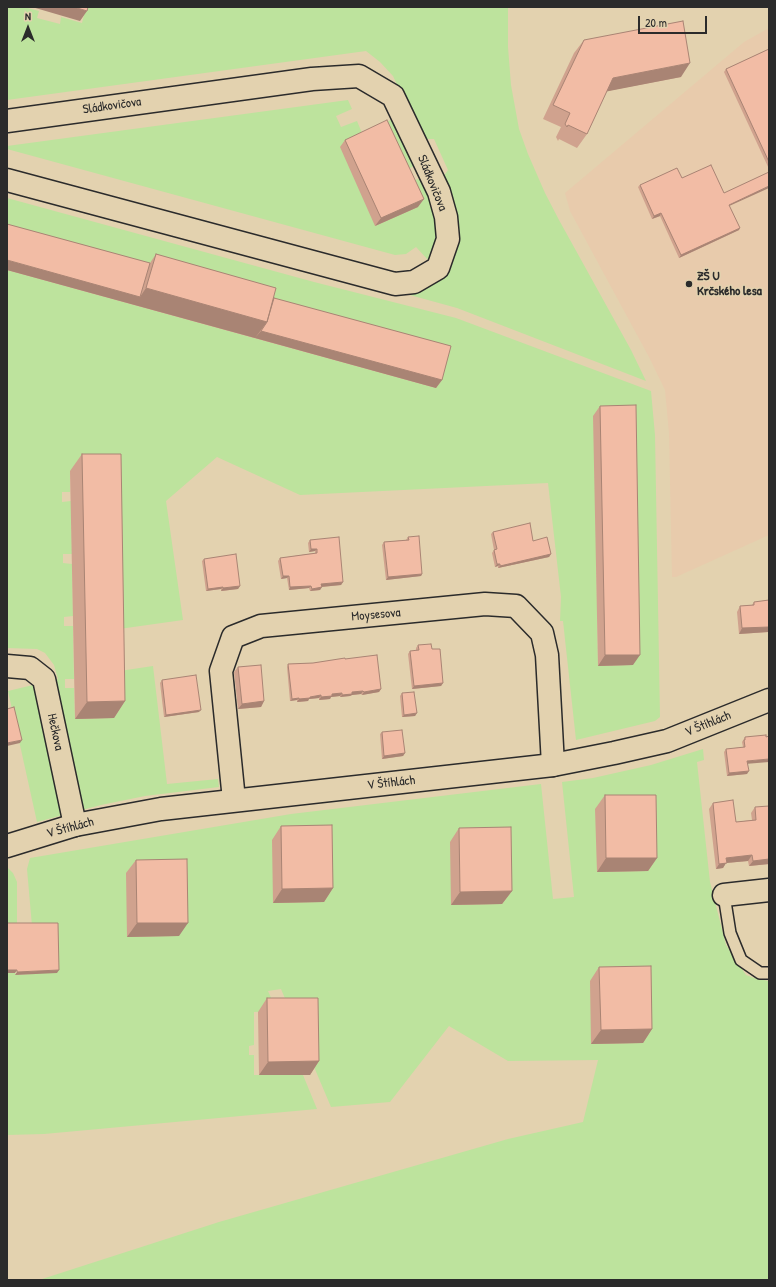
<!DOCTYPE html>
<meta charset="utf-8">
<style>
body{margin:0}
#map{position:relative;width:776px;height:1287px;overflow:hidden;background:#e3d2af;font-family:"Patrick Hand",sans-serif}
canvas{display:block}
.frame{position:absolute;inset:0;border:8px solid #2b2b2b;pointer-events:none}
.north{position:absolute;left:8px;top:8px;width:40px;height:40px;-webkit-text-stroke:3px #e3d2af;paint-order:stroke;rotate:0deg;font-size:11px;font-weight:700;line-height:16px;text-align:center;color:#2b2b2b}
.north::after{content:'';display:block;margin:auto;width:14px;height:18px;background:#2b2b2b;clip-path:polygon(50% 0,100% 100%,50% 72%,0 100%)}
.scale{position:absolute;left:638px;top:16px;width:69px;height:18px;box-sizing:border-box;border:2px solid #2b2b2b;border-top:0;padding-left:5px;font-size:12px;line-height:14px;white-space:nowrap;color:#2b2b2b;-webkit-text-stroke:3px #e3d2af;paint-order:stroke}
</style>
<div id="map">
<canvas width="776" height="1287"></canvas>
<div class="frame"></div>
<div class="north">N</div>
<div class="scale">20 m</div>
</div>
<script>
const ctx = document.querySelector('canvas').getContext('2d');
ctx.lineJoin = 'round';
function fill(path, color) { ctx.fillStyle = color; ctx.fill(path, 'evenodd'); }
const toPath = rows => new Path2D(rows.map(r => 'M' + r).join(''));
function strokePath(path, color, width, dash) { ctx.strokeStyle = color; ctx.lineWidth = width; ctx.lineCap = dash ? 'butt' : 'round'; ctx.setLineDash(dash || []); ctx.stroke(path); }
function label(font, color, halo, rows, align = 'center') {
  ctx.font = font + ' "Patrick Hand",sans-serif'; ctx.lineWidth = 3; ctx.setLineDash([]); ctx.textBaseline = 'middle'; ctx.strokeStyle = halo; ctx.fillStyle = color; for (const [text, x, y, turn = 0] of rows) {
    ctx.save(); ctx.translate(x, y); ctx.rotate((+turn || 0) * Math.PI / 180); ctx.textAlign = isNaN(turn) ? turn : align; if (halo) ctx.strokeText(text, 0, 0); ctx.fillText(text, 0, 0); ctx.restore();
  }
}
fill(toPath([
 [769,28,769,535,676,577,672,577,669,433,665,390,649,357,570,211,565,193,744,42]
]), '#e8cbac');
fill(toPath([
 [7,7,24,7,39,11,37,18,60,24,61,17,82,23,86,7,508,7,508,47,511,85,519,129,528,154,545,193,559,220,631,350,646,381,457,308,399,292,454,253,459,236,455,211,443,177,448,170,434,139,427,139,420,134,393,76,380,62,366,51,7,100],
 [348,100,352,109,336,116,341,127,357,121,362,133,393,119,416,165,402,172,407,181,420,179,438,220,439,238,434,251,428,260,416,247,406,254,395,255,7,149,7,146],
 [7,198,314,282,456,318,651,391,655,435,660,717,655,721,576,740,563,621,560,621,561,597,548,483,300,495,217,457,166,501,183,620,112,630,70,471,70,492,62,492,62,502,71,501,72,554,63,554,63,563,72,564,73,616,64,617,64,626,73,626,74,679,65,679,65,688,74,688,75,718,113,672,153,666,167,784,218,779,219,787,145,796,101,805,37,822,8,691,58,679,54,665,45,653,37,649,7,648,7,270,436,388,7,234],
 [594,416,633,665,598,665],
 [703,749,704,760,697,762,710,882,726,945,746,975,754,978,769,981,769,1280,39,1280,219,1222,508,1139,583,1122,598,1060,508,1061,449,1026,390,1102,331,1107,281,989,268,991,277,1011,254,1012,254,1045,249,1046,249,1055,254,1055,254,1075,303,1075,317,1109,44,1134,7,1135,7,973,15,973,16,975,32,974,32,926,27,869,30,858,291,814,541,784,553,899,574,897,562,782,593,778,651,765],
 [7,867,13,873,17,882,17,926,7,926]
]), '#bde39d');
const service = toPath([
 [724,895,730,933,741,960,760,973,769,973]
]);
const minor = toPath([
 [7,121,312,79,359,76,393,96,439,192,446,217,448,239,438,268,414,282,395,284,7,180],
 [7,666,30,668,44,679,75,825],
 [234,800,221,671,233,637,261,626,485,604,516,606,542,633,547,655,553,765],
 [724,895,769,890]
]);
const tertiary = toPath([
 [7,846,75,825,161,809,553,765,614,753,667,741,769,700]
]);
strokePath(service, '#2b2b2b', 14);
strokePath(minor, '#2b2b2b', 25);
strokePath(tertiary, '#2b2b2b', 25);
strokePath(service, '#e3d2af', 11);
strokePath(minor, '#e3d2af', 22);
strokePath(tertiary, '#e3d2af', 22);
fill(toPath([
 [584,40,681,77,607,91,587,134,577,148,559,139,558,141,556,137,561,127,543,119,574,53],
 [769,49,769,169,724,72,726,69],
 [345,140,418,207,375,226,340,147],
 [682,178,739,230,679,258,660,216,652,219,638,187,640,185],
 [156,254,274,298,442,380,436,388,7,270,150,263],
 [600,406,633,665,598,666,593,416],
 [82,454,125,701,114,718,75,719,70,471],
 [493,532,533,541,551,554,549,557,498,568,498,566,495,567,492,553,494,550,491,534],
 [408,537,422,574,421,576,386,580,382,545,384,542,406,540],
 [310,540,343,582,341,585,322,587,320,590,310,591,309,588,289,590,287,578,281,579,278,561,280,558,315,553,315,551,309,552,308,543],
 [204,559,240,586,238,589,221,591,221,589,206,591,202,561],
 [769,600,769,634,768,634,768,632,739,634,737,612,740,606,752,605,754,602],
 [418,645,432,649,443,683,441,686,412,689,408,654,410,651,416,651,416,648],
 [345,659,381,689,379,692,362,695,361,694,352,695,350,696,340,697,340,696,331,697,330,699,319,700,319,698,309,699,308,701,297,702,297,700,290,701,287,667,288,664,313,663],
 [238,667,264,701,261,707,238,709,234,672],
 [162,680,199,712,164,717,160,683],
 [402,693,417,713,415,716,402,717,400,696],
 [382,732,405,753,403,756,382,759,380,734],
 [745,737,748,764,747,774,727,776,724,752,726,749,743,747,742,742],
 [605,795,657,858,648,871,597,872,595,809],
 [713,803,736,822,752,820,751,813,755,807,769,864,749,866,748,861,726,863,723,868,716,869,709,809],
 [281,826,333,888,324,902,273,903,272,840],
 [459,828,512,891,502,904,451,905,450,842],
 [136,860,179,936,127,937,126,873],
 [599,967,652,1029,643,1043,591,1044,590,981],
 [267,998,319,1061,310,1075,259,1075,258,1012]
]), '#d0a28e');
fill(toPath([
 [32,7,74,7,87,11,80,21],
 [690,63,681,77,604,92,613,78],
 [769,186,769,188,727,207,729,205],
 [424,199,418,207,375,226,381,218],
 [661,213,660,216,652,219,654,216],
 [740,228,739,230,679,258,681,255],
 [7,260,140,297,146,288,267,322,255,338,7,270],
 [261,331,442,380,436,388,255,338],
 [311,549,317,549,315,551,309,552],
 [551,554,549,557,498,568,500,566],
 [497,564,500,564,498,566,495,567],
 [422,574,421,576,386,580,388,577],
 [283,576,289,576,287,578,281,579],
 [343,582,341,585,320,587,321,584],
 [240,586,238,589,221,591,223,588],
 [311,586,309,588,289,590,290,587],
 [223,587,221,589,206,591,208,589],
 [322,587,320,590,310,591,312,589],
 [769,627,769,630,768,632,739,634,742,628],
 [605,655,640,655,633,665,598,666],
 [443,683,441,686,412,689,414,686],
 [381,689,379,692,362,695,364,692],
 [363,691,361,694,352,695,350,696,340,697,342,695,352,692],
 [342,693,340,696,331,697,330,699,319,700,321,697,332,694],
 [321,695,319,698,309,699,308,701,297,702,299,699],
 [299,698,297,700,290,701,292,699],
 [125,701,114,718,75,719,87,702],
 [264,701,261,707,238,709,242,704],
 [201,710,199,712,164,717,166,715],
 [417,713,415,716,402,717,404,715],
 [22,740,20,743,7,746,7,743],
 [405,753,403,756,382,759,384,756],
 [769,759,769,762,745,764,747,761],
 [749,771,747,774,727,776,729,773],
 [752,855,748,861,726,863,723,868,716,869,719,864,726,858],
 [606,858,657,858,648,871,597,872],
 [769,859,769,864,749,866,753,861],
 [333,888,324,902,273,903,282,889],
 [512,891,502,904,451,905,460,892],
 [137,923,188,923,179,936,127,937],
 [7,970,17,970,15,973,7,973],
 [59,970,57,973,15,975,17,972],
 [652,1029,643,1043,591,1044,601,1030],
 [319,1061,310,1075,259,1075,268,1062]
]), '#a98474');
const building = toPath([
 [74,7,88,7,87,11,74,7],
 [683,21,690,63,613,78,587,134,568,125,567,127,565,124,570,113,553,105,584,40,683,21],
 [769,49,769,162,726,69,769,49],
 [387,120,424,199,381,218,345,140,387,120],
 [711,165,724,193,769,172,769,186,729,205,740,228,681,255,661,213,654,216,640,185,677,168,682,178,711,165],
 [7,224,150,263,140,297,7,260,7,224],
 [156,254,276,288,267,322,146,288,156,254],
 [274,298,451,346,442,380,261,331,267,322,274,298],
 [636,405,640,655,605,655,600,406,636,405],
 [82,454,121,454,125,701,87,702,82,454],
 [530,523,533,541,547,537,551,554,500,566,500,564,497,564,494,550,497,549,493,532,530,523],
 [419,536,422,574,388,577,384,542,409,540,408,537,419,536],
 [339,537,343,582,321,584,322,587,312,589,311,586,290,587,289,576,283,576,280,558,317,553,317,549,311,549,310,540,339,537],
 [236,554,240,586,223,588,223,587,208,589,204,559,236,554],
 [769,600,769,627,742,628,740,606,754,605,754,602,769,600],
 [431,644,432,649,440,649,443,683,414,686,410,651,419,650,418,645,431,644],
 [377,655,381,689,364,692,363,691,352,692,352,694,342,695,342,693,332,694,332,696,321,697,321,695,310,697,310,698,299,699,299,698,292,699,288,664,313,663,345,658,345,659,377,655],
 [261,665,264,701,242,704,238,667,261,665],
 [196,675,201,710,166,715,162,680,196,675],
 [414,692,417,713,404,715,402,693,414,692],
 [14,707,22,740,7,743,7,709,14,707],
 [402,730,405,753,384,756,382,732,402,730],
 [766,735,766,737,769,736,769,759,747,761,749,771,729,773,726,749,745,747,744,740,745,740,745,737,766,735],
 [605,795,656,795,657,858,606,858,605,795],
 [733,800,736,822,756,820,755,807,769,806,769,859,753,861,752,855,726,858,727,863,719,864,713,803,733,800],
 [332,825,333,888,282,889,281,826,332,825],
 [511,827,512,891,460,892,459,828,511,827],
 [187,859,188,923,137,923,136,860,187,859],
 [7,923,58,923,59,970,17,972,17,970,7,970,7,923],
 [651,966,652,1029,601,1030,599,967,651,966],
 [267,998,318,998,319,1061,268,1062,267,998]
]);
fill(building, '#f2bca5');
strokePath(building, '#a98474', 1);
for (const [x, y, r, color] of [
 [689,284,4,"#2b2b2b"]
]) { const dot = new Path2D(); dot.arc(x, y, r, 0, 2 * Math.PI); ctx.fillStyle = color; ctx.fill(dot); strokePath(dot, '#e3d2af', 1.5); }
label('13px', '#2b2b2b', '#e3d2af', [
 ["Sládkovičova",112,106,-8],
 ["Sládkovičova",432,183,68],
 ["Moysesova",376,615,-5],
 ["V Štíhlách",708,724,-22],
 ["Hečkova",55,732,78],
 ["V Štíhlách",391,783,-6],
 ["V Štíhlách",70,828,-15]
]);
label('bold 13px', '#2b2b2b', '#e3d2af', [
 ["ZŠ U",697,277],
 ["Krčského lesa",697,292]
], 'left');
</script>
